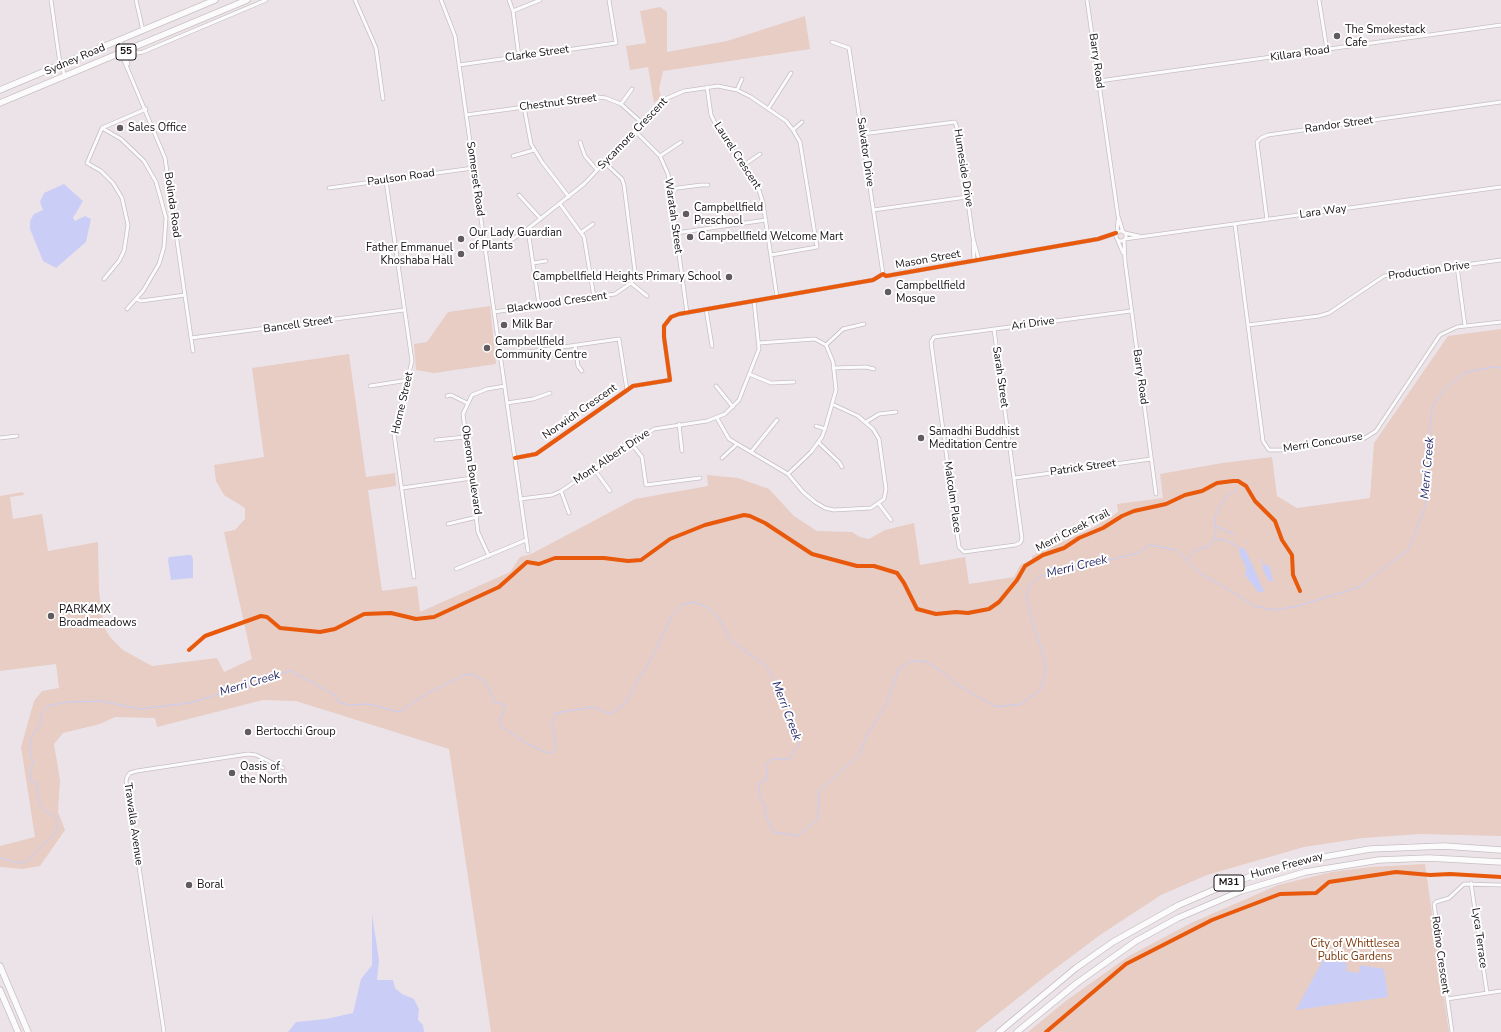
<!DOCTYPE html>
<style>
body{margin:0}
canvas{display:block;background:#ece3e8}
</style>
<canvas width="1501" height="1032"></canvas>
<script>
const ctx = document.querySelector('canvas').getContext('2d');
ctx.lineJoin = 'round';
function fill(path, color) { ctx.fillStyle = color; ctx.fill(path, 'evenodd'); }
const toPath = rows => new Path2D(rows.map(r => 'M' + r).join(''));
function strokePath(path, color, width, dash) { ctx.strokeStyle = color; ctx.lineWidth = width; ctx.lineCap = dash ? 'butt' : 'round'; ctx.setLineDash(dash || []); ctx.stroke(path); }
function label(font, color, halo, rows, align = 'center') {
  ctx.font = font + ' "Nunito Sans",sans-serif'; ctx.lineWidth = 4; ctx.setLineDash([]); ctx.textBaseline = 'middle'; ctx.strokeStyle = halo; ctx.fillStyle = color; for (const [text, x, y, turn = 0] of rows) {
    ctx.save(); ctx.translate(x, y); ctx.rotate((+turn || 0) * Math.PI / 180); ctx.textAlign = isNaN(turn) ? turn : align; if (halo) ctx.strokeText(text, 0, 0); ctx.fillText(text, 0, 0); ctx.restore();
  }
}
fill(toPath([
 [660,7,667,12,667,52,727,41,805,16,810,49,663,71,659,89,661,97,654,103,648,67,630,70,626,46,646,43,640,11],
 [490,306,496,364,434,373,416,370,414,344,427,342,448,312],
 [1501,329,1501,836,1420,834,1363,838,1304,847,1207,875,1161,895,1100,935,1052,971,975,1032,491,1032,449,749,296,701,263,700,157,727,155,718,115,717,100,724,63,733,54,744,60,780,58,812,65,830,40,866,23,869,0,867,0,846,35,837,21,747,34,701,42,691,59,688,56,664,0,671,0,496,23,492,24,495,10,497,13,519,42,514,48,551,98,542,99,591,104,627,110,637,123,650,152,666,217,658,224,672,252,659,224,532,235,530,245,519,245,508,224,495,216,481,214,465,264,457,252,368,349,354,366,477,395,473,396,486,368,490,382,591,417,586,420,612,510,572,520,557,531,554,635,499,708,486,707,475,738,478,769,489,794,516,817,531,852,532,860,537,869,539,885,530,914,523,920,565,965,557,969,584,1014,577,1020,565,1032,559,1032,556,1094,527,1118,512,1117,504,1163,498,1160,474,1222,463,1272,457,1277,496,1297,508,1370,498,1374,443,1448,336],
 [1425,864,1449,1032,1028,1032,1067,1000,1129,956,1191,923,1278,885,1332,872,1370,867]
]), '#e7cdc4');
fill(toPath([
 [64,184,83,201,73,218,75,221,85,216,91,219,86,242,56,268,43,261,30,229,30,221,34,214,43,210,40,202,44,193],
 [1239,547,1245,549,1264,591,1259,593,1245,575,1246,568,1240,555],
 [188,555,191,555,193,559,193,578,171,580,168,560,169,557],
 [1266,564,1270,567,1273,582,1269,581,1265,574,1262,567],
 [372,914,379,960,377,980,393,980,395,988,402,994,414,999,419,1009,418,1020,423,1025,424,1032,288,1032,296,1022,326,1019,353,1013,361,979,372,965],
 [1323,960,1347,963,1346,971,1359,973,1360,965,1384,969,1388,997,1296,1010]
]), '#cacef7');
strokePath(toPath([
 [1215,526,1234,534],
 [1214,539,1225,540,1239,547],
 [1246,542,1249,544],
 [1261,559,1264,565],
 [1187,560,1194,551,1210,545,1213,541,1216,534,1215,517,1217,512,1225,497,1237,489],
 [0,858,18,863,28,861,40,847,55,834,58,823,53,814,46,812,40,805,36,782,31,781,30,774,33,762,30,752,31,738,42,721,41,713,48,706,67,702,101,701,140,709,189,703,268,680,278,674,291,671,335,695,338,702,349,705,368,704,399,712,428,693,464,675,472,674,486,682,495,702,505,705,505,709,499,720,502,727,528,744,548,753,553,752,556,746,552,723,556,713,593,707,610,714,625,704,637,681,652,658,672,615,682,605,695,602,710,609,718,617,731,641,765,665,779,688,800,743,789,759,772,759,765,765,768,772,766,780,759,783,760,798,766,807,765,814,773,832,797,836,818,819,819,791,859,755,867,735,885,706,899,669,911,661,925,661,941,671,956,684,996,707,1021,704,1040,690,1046,672,1044,657,1032,621,1026,597,1030,584,1041,576,1138,553,1150,545,1176,550,1201,574,1233,592,1254,606,1274,610,1298,606,1359,587,1408,550,1424,510,1429,481,1429,443,1432,408,1445,388,1466,372,1493,367,1501,368]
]), '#cacef7', 1);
const street = toPath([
 [51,0,59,57,65,77],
 [136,0,143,31],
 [355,0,376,48,383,99],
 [441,0,455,36,528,551],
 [509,0,513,11,519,57],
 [1087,0,1118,216,1123,232],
 [1319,0,1327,50],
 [513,11,540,0],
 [120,41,123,58,165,158,193,351],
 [832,42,849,48,883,274],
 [122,44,128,64],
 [132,49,138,53,143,52,266,0],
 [459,65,616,43,609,0],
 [1099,81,1501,25],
 [707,87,711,115,715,123,759,190,763,203,777,297],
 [737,90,742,79],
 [621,104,632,89],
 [524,107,531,144,542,162,569,197],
 [768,109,791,73],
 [466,115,598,97,606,98,621,104,641,122],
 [102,128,121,139,144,161,156,182,166,218,164,247,159,264,143,291,127,309],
 [102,128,87,163,101,171,113,183,122,198,128,225,124,251,119,261,104,279],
 [102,128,146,109],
 [634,130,660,156,668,174,687,313],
 [793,130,802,122],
 [862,134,955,122,958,131,973,238,979,260],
 [580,142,585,156,597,170],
 [513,156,534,150],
 [660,156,681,142],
 [744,165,760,154],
 [386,181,412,361,394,434,414,577],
 [329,188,473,168],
 [670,189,701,185,708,185],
 [519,195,541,219],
 [560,204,584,237,594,297],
 [873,210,967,197],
 [1267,220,1257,142,1261,138,1268,135,1501,102],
 [1235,225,1263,441,1269,450,1282,450,1365,438,1376,431,1440,335,1457,327,1501,322],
 '1116 236a5 5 0 1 1 10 0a5 5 0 1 1-10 0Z',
 [525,231,529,237,539,305],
 [582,232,593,224],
 [1117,232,1118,220],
 [676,233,766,220],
 [1125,233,1139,236],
 [1125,239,1501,187],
 [1124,240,1125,261,1156,494],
 [1118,241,1123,253],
 [973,242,974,261],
 [485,250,502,246,525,231,584,184,665,99,684,91,718,86,737,90,751,97,786,121,793,130,800,142,817,247,771,255],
 [533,263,546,261],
 [1457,266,1465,326],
 [631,283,647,296],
 [136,299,141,301,185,295],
 [706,309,712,346],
 [494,312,615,294,631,283,635,272,624,185,622,179,604,162],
 [1248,325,1319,316,1329,313,1384,276,1501,260],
 [994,329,1022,539,1020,543,1015,545,964,552,959,547,931,342,934,337,1131,311],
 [191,338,404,310],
 [759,343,815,339,826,345,833,362,836,390,825,429,822,437,811,452,788,474],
 [575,345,578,366,582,371],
 [826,345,843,329,864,324],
 [500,356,619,339,627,390],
 [833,368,866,367,874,369],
 [749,374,771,383,794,382],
 [370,386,409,380],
 [716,386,733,407],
 [447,396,451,395,467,403],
 [507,403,533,399,550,393],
 [717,418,729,439,788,474,803,492,815,502,825,508,834,510,871,508,884,499,886,489,879,439,873,429,858,416,832,404],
 [866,422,879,414,896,412],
 [679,424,682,451],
 [816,426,825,429],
 [0,438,17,436],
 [436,440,465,437],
 [818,442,839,462,842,467],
 [631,443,642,457,646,485,700,478],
 [751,452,777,420],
 [515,458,536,454,633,386,670,380,664,337,664,326,671,317,679,314,873,280,883,274,886,276,1098,239,1116,233],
 [722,458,736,445],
 [594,469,610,491],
 [1015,478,1151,459],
 [402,488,472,478],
 [561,491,569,513],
 [520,499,552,495,561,491,654,429,707,421,725,414,739,400,759,349,754,301],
 [879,504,891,520],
 [448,524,477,517],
 [489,556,478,532,463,414,472,395,487,389,505,386],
 [456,569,526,540],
 [1471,883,1487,993],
 [1447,999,1501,991],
 [164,1032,126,781,127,777,130,773,137,771,248,754,256,755,283,768],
 [1452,1032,1434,904,1436,902,1449,898,1464,884,1501,885]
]);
const highway = toPath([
 [0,90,215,0],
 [0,103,247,0],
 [0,966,28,1032],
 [0,990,18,1032],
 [999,1032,1076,968,1113,942,1179,905,1230,883,1301,861,1370,849,1444,846,1501,850],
 [1017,1032,1077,983,1136,941,1178,918,1241,891,1305,872,1379,860,1429,858,1501,862]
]);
strokePath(street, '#c7bfc3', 4.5);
strokePath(highway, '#c7bfc3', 7);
strokePath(street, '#fcfbfc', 3);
strokePath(highway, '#fcfbfc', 5.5);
strokePath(toPath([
 [515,458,536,454,633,386,670,380,664,337,664,326,671,317,679,314,873,280,883,274,886,276,1098,239,1116,233],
 [189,650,205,636,261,616,267,617,280,628,320,632,335,629,364,614,391,613,416,619,434,617,499,587,527,562,539,564,555,558,604,558,628,561,641,560,670,539,705,525,744,515,750,516,765,523,812,554,857,566,874,566,897,573,904,583,917,609,936,614,956,612,968,613,989,609,999,602,1017,580,1025,566,1043,555,1064,548,1079,538,1103,528,1122,516,1134,511,1166,504,1185,495,1202,491,1217,483,1233,481,1238,481,1246,486,1255,501,1275,521,1282,540,1292,555,1293,575,1300,591],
 [1046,1032,1126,964,1212,920,1280,894,1316,893,1329,882,1396,872,1430,875,1450,874,1501,877]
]), '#e8590c', 4);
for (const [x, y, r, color] of [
 [1337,36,4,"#615a5e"],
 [120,128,4,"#615a5e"],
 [686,214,4,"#615a5e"],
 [690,237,4,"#615a5e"],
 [461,239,4,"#615a5e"],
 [461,254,4,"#615a5e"],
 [729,277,4,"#615a5e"],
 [888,292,4,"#615a5e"],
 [504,325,4,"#615a5e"],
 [487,348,4,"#615a5e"],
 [921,438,4,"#615a5e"],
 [51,616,4,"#615a5e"],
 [248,732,4,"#615a5e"],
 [232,773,4,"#615a5e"],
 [189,885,4,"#615a5e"]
]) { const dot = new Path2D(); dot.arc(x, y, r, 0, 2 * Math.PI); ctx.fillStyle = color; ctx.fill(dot); strokePath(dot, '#fff', 1.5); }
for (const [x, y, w] of [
 [126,52,20],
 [1229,883,30]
]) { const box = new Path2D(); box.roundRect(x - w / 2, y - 8, w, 16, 3); ctx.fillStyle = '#fff'; ctx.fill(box); strokePath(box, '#161014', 1); }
label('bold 10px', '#161014', null, [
 ["55",126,52],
 ["M31",1229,883]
]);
label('11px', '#161014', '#fff', [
 ["The Smokestack",1345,30],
 ["Cafe",1345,43],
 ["Sales Office",128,128],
 ["Campbellfield",694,208],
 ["Preschool",694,221],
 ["Our Lady Guardian",469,233],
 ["of Plants",469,246],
 ["Campbellfield Welcome Mart",698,237],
 ["Father Emmanuel",453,248,"right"],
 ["Khoshaba Hall",453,261,"right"],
 ["Campbellfield Heights Primary School",721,277,"right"],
 ["Campbellfield",896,286],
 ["Mosque",896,299],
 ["Milk Bar",512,325],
 ["Campbellfield",495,342],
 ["Community Centre",495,355],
 ["Samadhi Buddhist",929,432],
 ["Meditation Centre",929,445],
 ["PARK4MX",59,610],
 ["Broadmeadows",59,623],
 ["Bertocchi Group",256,732],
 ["Oasis of",240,767],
 ["the North",240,780],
 ["Boral",197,885]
], 'left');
label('11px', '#161014', '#fff', [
 ["Clarke Street",537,54,-8],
 ["Killara Road",1300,54,-8],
 ["Sydney Road",75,60,-23],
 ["Barry Road",1096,61,82],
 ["Chestnut Street",558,103,-7],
 ["Randor Street",1339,125,-8],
 ["Sycamore Crescent",633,134,-46],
 ["Salvator Drive",865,152,82],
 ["Laurel Crescent",737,156,57],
 ["Humeside Drive",963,168,81],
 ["Paulson Road",401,178,-8],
 ["Somerset Road",475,179,82],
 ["Bolinda Road",172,205,82],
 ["Lara Way",1323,212,-8],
 ["Waratah Street",673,216,82],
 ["Mason Street",928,260,-10],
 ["Production Drive",1429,271,-8],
 ["Blackwood Crescent",557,303,-8],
 ["Ari Drive",1033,324,-8],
 ["Bancell Street",298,325,-8],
 ["Sarah Street",1000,377,82],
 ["Barry Road",1140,377,82],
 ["Horne Street",403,403,-77],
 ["Norwich Crescent",580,412,-35],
 ["Merri Concourse",1323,443,-9],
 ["Mont Albert Drive",612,457,-34],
 ["Patrick Street",1083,468,-8],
 ["Oberon Boulevard",471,470,82],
 ["Malcolm Place",952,497,82],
 ["Merri Creek Trail",1073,531,-27],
 ["Trawalla Avenue",133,824,82],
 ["Hume Freeway",1287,866,-15],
 ["Lyca Terrace",1479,938,82],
 ["Rotino Crescent",1440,955,82]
]);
label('11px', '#7c380b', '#fff', [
 ["City of Whittlesea",1355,944],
 ["Public Gardens",1355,957]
]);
label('italic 12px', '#262969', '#fff', [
 ["Merri Creek",1428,468,-85],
 ["Merri Creek",1077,567,-14],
 ["Merri Creek",250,684,-17],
 ["Merri Creek",786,711,69]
]);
</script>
